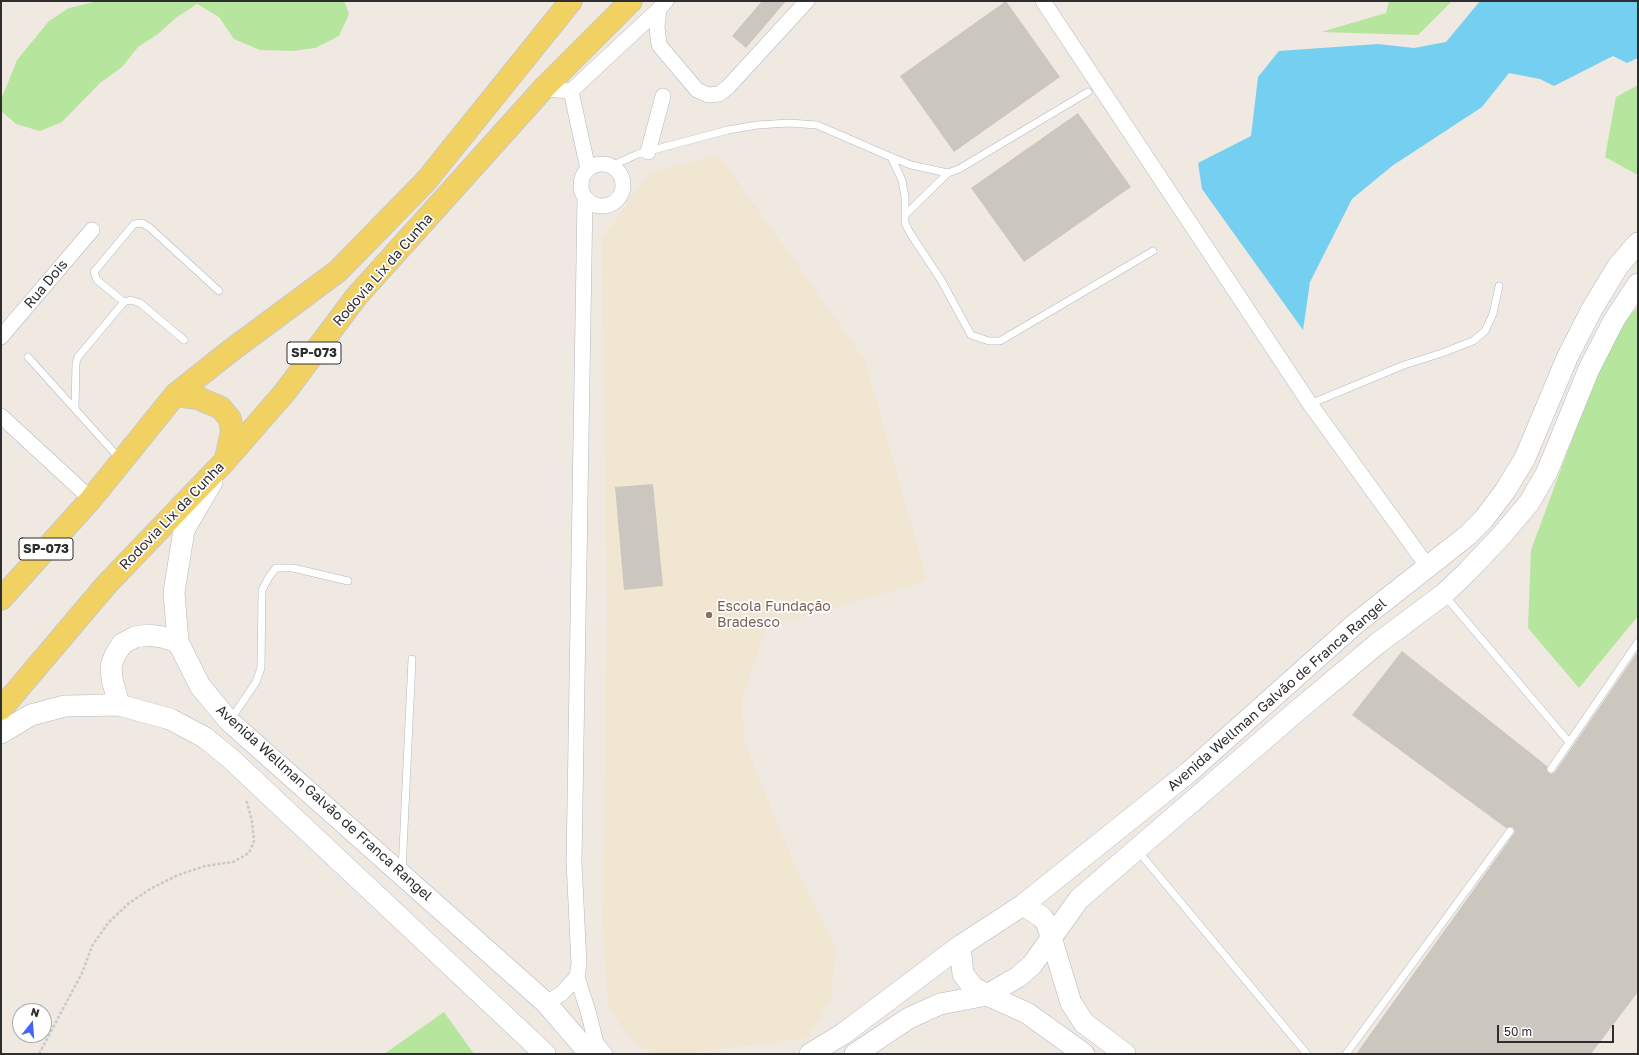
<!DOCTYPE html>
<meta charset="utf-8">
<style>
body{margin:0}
#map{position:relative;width:1639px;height:1055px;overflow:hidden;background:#efe9e1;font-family:"Golos Text",sans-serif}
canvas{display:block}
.frame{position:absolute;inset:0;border:2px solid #2e2e2e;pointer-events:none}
.north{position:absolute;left:12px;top:1003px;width:40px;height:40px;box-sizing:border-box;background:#fff;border:1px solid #ababab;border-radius:50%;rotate:17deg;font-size:11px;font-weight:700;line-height:16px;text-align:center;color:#2e2e2e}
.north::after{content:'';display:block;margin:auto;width:14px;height:18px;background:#4264fb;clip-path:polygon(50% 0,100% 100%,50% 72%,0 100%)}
.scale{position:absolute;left:1497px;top:1025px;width:117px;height:18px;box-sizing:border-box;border:2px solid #2e2e2e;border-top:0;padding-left:5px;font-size:12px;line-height:14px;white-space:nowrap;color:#2e2e2e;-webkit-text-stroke:3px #fff;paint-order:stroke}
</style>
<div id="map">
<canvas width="1639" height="1055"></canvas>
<div class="frame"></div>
<div class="north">N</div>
<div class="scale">50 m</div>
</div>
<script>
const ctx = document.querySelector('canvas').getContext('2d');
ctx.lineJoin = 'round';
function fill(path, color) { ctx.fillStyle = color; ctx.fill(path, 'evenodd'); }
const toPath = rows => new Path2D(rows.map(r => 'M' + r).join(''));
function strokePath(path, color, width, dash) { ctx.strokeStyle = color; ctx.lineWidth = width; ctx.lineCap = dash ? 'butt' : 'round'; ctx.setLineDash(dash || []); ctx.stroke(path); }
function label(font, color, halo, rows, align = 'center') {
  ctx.font = font + ' "Golos Text",sans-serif'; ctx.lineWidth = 3.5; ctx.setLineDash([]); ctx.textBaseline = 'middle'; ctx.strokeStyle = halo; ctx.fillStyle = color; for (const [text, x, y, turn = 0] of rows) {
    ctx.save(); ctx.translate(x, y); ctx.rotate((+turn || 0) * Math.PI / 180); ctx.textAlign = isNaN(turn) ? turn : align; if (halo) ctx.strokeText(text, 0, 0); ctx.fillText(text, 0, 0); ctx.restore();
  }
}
fill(toPath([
 [719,155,865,360,927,581,766,627,742,699,744,741,794,863,836,947,831,999,807,1038,683,1054,652,1054,629,1038,608,1006,603,927,607,602,602,239,649,173]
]), '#f0e6d1');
fill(toPath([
 [98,1,344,1,349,14,339,36,315,48,292,51,260,50,234,39,219,17,197,4,177,17,158,34,138,47,122,67,100,83,62,122,40,131,16,124,1,111,1,100,17,60,49,21,69,8],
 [1389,1,1452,1,1418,35,1321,32,1386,13],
 [1638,85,1638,175,1605,157,1616,97],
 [1638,307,1638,616,1579,688,1528,628,1531,550,1611,334],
 [444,1012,474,1054,384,1054]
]), '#b6e59e');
fill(toPath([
 [1480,1,1638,1,1638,58,1627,63,1613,56,1554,86,1540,79,1509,73,1482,107,1392,166,1352,199,1310,282,1303,330,1202,189,1198,163,1251,136,1258,77,1279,51,1378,44,1414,48,1446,42]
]), '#75cff0');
fill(toPath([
 [762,1,786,1,746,48,732,36],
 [1006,1,1060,77,954,152,900,76],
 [1078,113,1131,187,1024,262,971,188],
 [653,484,663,586,624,590,615,487],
 [1402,651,1547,766,1547,771,1551,774,1555,772,1638,651,1638,992,1591,1054,1356,1054,1515,832,1513,827,1506,828,1352,715]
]), '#cbc7bf');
const lane = toPath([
 [891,157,902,180,905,197,905,223,910,233,941,280,971,335,989,341,1000,341,1153,251],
 [611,166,638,154,728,130,757,125,789,123,817,125,891,157,911,165,948,173,959,169,1088,92],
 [906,214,948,173],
 [124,302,97,280,94,272,134,224,142,223,149,227,219,291],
 [28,357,120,459],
 [1310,404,1404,365,1442,353,1473,341,1485,331,1493,314,1499,286],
 [75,408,76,363,78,357,124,302,131,300,140,303,184,340],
 [1445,596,1569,742],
 [231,719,256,682,261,668,262,590,269,577,276,568,293,568,348,581],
 [1551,769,1638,642],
 [1138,851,1307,1054],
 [402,871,412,659],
 [1346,1054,1510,831]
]);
const street = toPath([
 [666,1,659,9,657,27,659,45,697,90,708,95,719,94,728,87,807,1],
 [1043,1,1310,404,1428,567],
 [543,89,571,91,659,9],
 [571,91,588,169],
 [648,152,663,96],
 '581 185a21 21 0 1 1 42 0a21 21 0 1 1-42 0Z',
 [585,198,574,862,579,964,577,977,588,1011,596,1043,605,1054],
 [1,337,92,230],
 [1,416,91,499],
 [546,1003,561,994,577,977]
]);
const secondary = toPath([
 [212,482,184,530,174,592,178,642,200,686,229,721,546,1003,590,1054],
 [119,705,112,679,111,666,115,655,122,644,135,637,148,635,162,637,178,642],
 [1,733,31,715,65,706,119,705,170,719,204,737,230,758,545,1054],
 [1023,905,1042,917,1047,924,1071,1003,1084,1023,1125,1054],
 [960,946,963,974,973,987,987,995,1027,1013,1084,1054],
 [810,1054,843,1034,960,946,1023,905,1189,772,1355,624,1468,535,1483,520,1505,491,1525,458,1567,358,1592,309,1618,266,1638,243],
 [855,1054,909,1018,940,1004,987,995,1018,977,1032,965,1079,899,1297,711,1377,644,1444,594,1467,572,1502,535,1529,503,1547,472,1589,369,1614,320,1638,284]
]);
const primary = toPath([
 [175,395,198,398,221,408,230,419,232,431,226,459],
 [1,599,91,499,175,395,229,352,338,271,426,181,571,1],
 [1,709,107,584,225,461,285,392,356,297,543,89,631,1]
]);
strokePath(lane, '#b4b7c1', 8);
strokePath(street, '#b4b7c1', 16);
strokePath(secondary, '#b4b7c1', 22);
strokePath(primary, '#c9c9c9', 24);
strokePath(toPath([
 [39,1054,82,973,92,946,108,923,129,903,152,888,178,875,205,866,233,862,249,853,254,841,252,821,246,799]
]), '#c9c9c9', 2.5, [3, 2]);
strokePath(lane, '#fff', 7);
strokePath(street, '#fff', 15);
strokePath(secondary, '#fff', 21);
strokePath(primary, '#f2d163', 22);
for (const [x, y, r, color] of [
 [709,615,4,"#8d6e63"]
]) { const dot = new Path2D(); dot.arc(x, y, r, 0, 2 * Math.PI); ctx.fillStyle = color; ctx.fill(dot); strokePath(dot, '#fff', 1.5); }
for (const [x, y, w] of [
 [314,353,54],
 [46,549,54]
]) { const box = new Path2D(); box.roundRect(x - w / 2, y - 11, w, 22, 3); ctx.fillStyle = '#fff'; ctx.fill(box); strokePath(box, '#2e2e2e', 1); }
label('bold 13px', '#2e2e2e', null, [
 ["SP-073",314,353],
 ["SP-073",46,549]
]);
label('14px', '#2e2e2e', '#fff', [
 ["Rodovia Lix da Cunha",383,270,-49],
 ["Rua Dois",46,284,-50],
 ["Rodovia Lix da Cunha",172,516,-46],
 ["Avenida Wellman Galvão de Franca Rangel",1277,695,-41],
 ["Avenida Wellman Galvão de Franca Rangel",324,803,42]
]);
label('14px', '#785e54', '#fff', [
 ["Escola Fundação",717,607],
 ["Bradesco",717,623]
], 'left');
</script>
